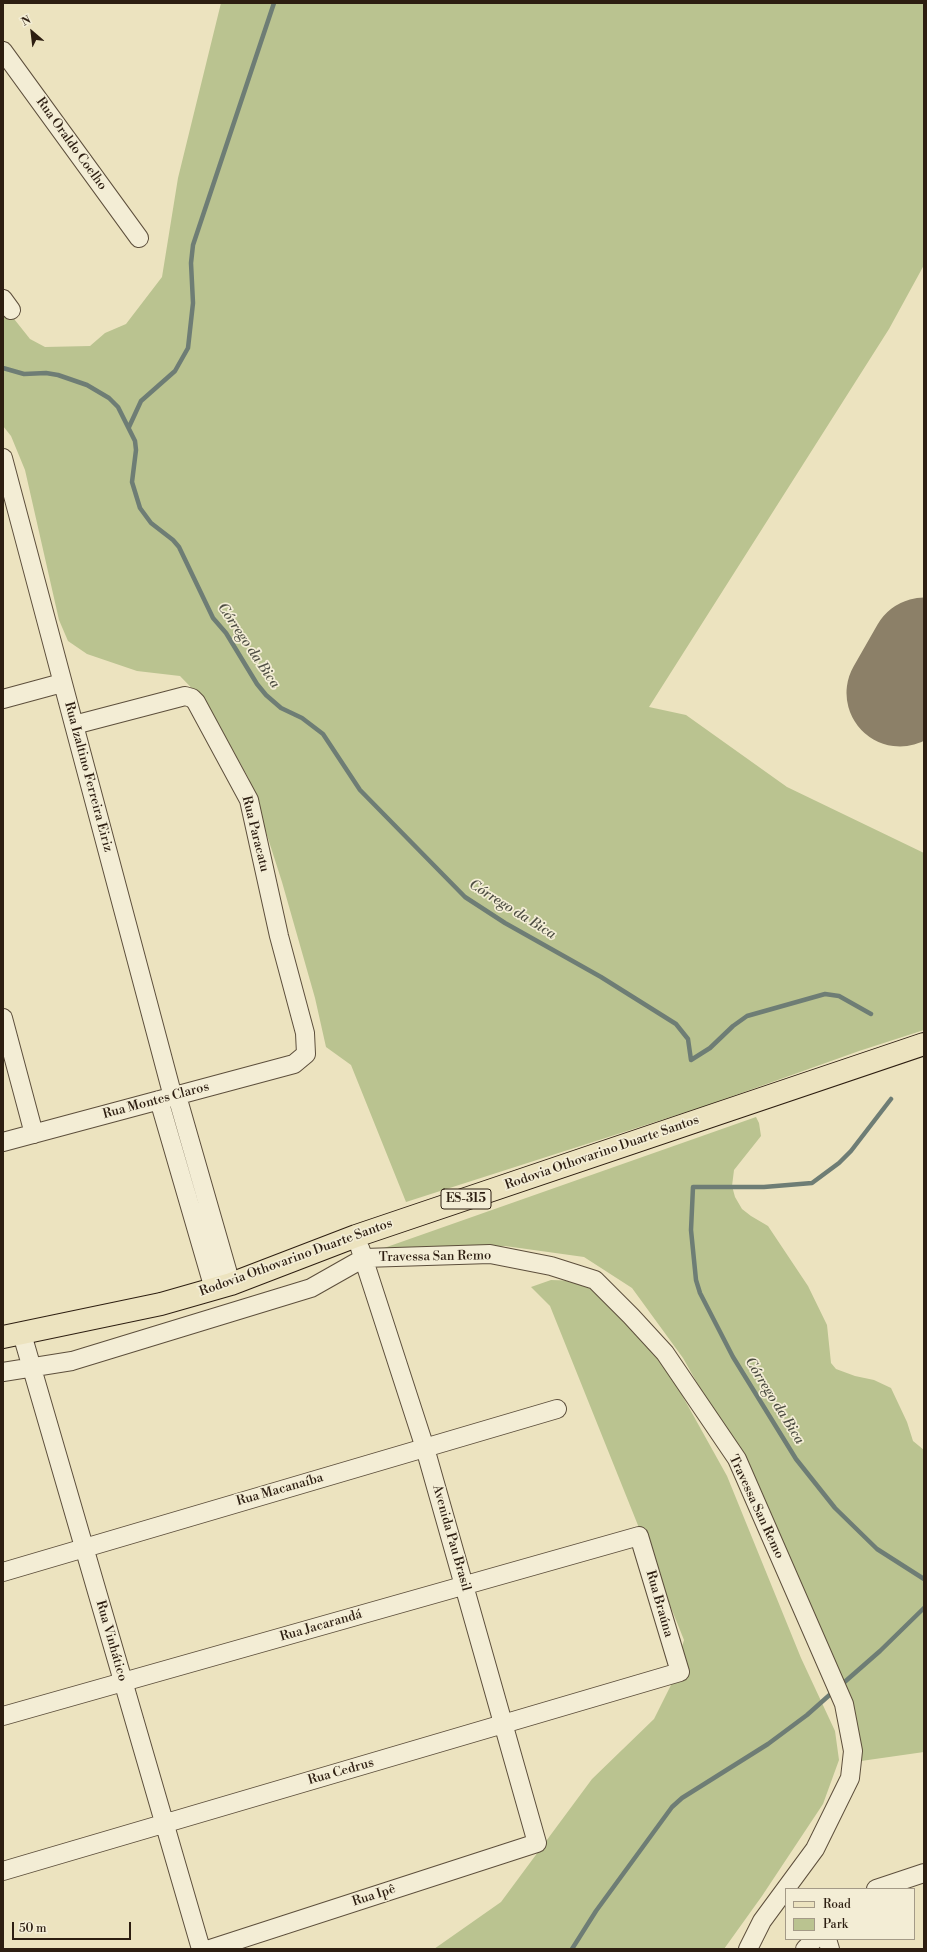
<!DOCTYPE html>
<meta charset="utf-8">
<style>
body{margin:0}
#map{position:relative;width:927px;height:1952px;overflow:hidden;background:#ece3bf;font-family:"Libre Bodoni",serif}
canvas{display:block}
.frame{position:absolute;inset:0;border:4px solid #2d1e11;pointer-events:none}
.legend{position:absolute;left:785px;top:1888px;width:130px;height:52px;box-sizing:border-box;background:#f3edd5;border:1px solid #a49a87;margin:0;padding:5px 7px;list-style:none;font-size:12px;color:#2d1e11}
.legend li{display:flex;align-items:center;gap:8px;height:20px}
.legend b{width:20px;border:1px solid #a49a87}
.north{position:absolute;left:12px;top:12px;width:40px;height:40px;-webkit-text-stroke:3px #f3edd5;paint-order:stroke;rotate:332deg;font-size:11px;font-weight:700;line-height:16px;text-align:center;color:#2d1e11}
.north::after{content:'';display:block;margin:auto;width:14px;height:18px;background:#2d1e11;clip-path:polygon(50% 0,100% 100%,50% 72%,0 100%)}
.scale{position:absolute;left:12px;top:1922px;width:119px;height:18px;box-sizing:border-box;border:2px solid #2d1e11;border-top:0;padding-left:5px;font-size:12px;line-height:14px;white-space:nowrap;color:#2d1e11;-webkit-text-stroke:3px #f3edd5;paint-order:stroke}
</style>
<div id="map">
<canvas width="927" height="1952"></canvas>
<div class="frame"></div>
<ul class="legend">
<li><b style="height:5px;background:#ece3bf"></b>Road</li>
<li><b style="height:11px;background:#bac390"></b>Park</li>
</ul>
<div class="north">N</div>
<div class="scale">50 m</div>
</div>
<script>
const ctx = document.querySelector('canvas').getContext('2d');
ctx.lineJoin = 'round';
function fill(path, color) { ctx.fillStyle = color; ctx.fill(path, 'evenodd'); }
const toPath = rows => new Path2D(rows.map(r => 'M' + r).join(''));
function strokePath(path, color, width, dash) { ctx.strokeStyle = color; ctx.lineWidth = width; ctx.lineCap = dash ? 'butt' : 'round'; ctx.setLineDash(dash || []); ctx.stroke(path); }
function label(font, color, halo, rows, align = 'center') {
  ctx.font = font + ' "Libre Bodoni",serif'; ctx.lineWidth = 3.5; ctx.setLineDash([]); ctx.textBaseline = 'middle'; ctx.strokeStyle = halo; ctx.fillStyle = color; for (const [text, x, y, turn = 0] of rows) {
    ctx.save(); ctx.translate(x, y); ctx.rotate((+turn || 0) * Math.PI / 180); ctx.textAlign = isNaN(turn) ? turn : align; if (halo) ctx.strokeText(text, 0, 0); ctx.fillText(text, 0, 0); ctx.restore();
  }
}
fill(toPath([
 [221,3,924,3,924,265,889,329,649,707,686,715,787,787,924,853,924,1030,859,1051,705,1106,406,1202,351,1065,326,1047,315,998,282,882,249,779,208,705,180,676,137,671,87,654,68,641,59,620,25,470,11,436,3,426,3,305,30,339,45,347,90,346,105,333,126,324,162,277,178,178],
 [756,1117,759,1123,761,1136,734,1170,732,1186,735,1197,742,1209,751,1216,768,1226,808,1286,827,1325,831,1363,836,1369,855,1376,874,1380,891,1388,907,1422,913,1441,924,1450,924,1752,861,1761,713,1411,683,1358,632,1288,584,1257,505,1246,384,1248],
 [551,1280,580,1281,619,1307,663,1361,727,1476,801,1658,835,1731,839,1760,823,1804,762,1896,724,1949,434,1949,501,1902,592,1779,654,1719,671,1685,684,1640,550,1306,531,1287]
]), '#bac390');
strokePath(toPath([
 [3,368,24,374,46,373,58,375,87,385,109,398,118,407,135,441,136,450,132,482,140,508,151,523,173,540,179,547,213,618,226,633,257,684,266,695,281,708,302,718,323,734,360,790,465,897,505,923,601,977,676,1024,688,1039,691,1060,710,1048,733,1026,747,1016,825,994,839,996,871,1014],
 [129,427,141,401,175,371,188,348,193,303,191,263,193,245,274,3],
 [891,1099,851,1151,839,1163,812,1183,764,1187,693,1187,691,1230,696,1280,700,1293,733,1357,796,1459,835,1508,877,1549,924,1579],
 [840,1686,880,1651,924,1608],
 [572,1949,596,1911,672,1807,682,1798,768,1744,807,1715,834,1691]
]), '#6e7d75', 4.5);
strokePath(toPath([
 [900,693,924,651]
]), '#8c8068', 107);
const minor = toPath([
 [3,51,139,238],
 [3,299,11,310],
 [3,458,173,1097],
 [3,699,62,683],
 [3,1018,34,1134],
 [177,1096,231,1284],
 [159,1100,214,1289],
 [3,1142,294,1064,306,1054,305,1033,279,936,249,800,196,702,192,698,185,696,74,725],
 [22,1334,201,1949],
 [3,1372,72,1361,311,1288,364,1258,490,1254,551,1266,595,1280,631,1316,665,1353,737,1459,844,1704,853,1751,850,1778,815,1849,762,1921,748,1949],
 [3,1572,557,1409],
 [3,1716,639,1536,680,1672,3,1871],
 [876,1889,924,1873],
 [827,1939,830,1949],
 [210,1949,537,1843,425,1448,360,1248],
 [805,1949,815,1939]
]);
const major = toPath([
 [3,1337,161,1304,231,1284,356,1236,924,1044]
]);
strokePath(minor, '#5d4f3c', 20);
strokePath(major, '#2d1e11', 24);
strokePath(minor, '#f3edd5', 18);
strokePath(major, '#ece3bf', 22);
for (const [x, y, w] of [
 [466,1199,50]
]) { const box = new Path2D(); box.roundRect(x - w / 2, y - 10, w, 20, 3); ctx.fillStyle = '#f3edd5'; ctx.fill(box); strokePath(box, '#2d1e11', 1); }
label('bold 12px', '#2d1e11', null, [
 ["ES-315",466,1199]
]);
label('13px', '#2d1e11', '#f3edd5', [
 ["Rua Oraldo Coelho",71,144,54],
 ["Rua Izaltino Ferreira Eiriz",88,777,75],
 ["Rua Paracatu",255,834,76],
 ["Rua Montes Claros",156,1101,-15],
 ["Rodovia Othovarino Duarte Santos",602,1153,-19],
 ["Travessa San Remo",435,1257,-1],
 ["Rodovia Othovarino Duarte Santos",296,1258,-20],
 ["Rua Macanaíba",280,1490,-16],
 ["Travessa San Remo",756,1507,65],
 ["Avenida Pau Brasil",451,1538,74],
 ["Rua Braúna",659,1604,74],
 ["Rua Jacarandá",321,1626,-16],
 ["Rua Vinhático",111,1641,74],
 ["Rua Cedrus",341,1772,-16],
 ["Rua Ipê",374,1896,-18]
]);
label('italic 14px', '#4e4e43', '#f3edd5', [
 ["Córrego da Bica",248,646,56],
 ["Córrego da Bica",512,910,32],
 ["Córrego da Bica",774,1401,58]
]);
</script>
